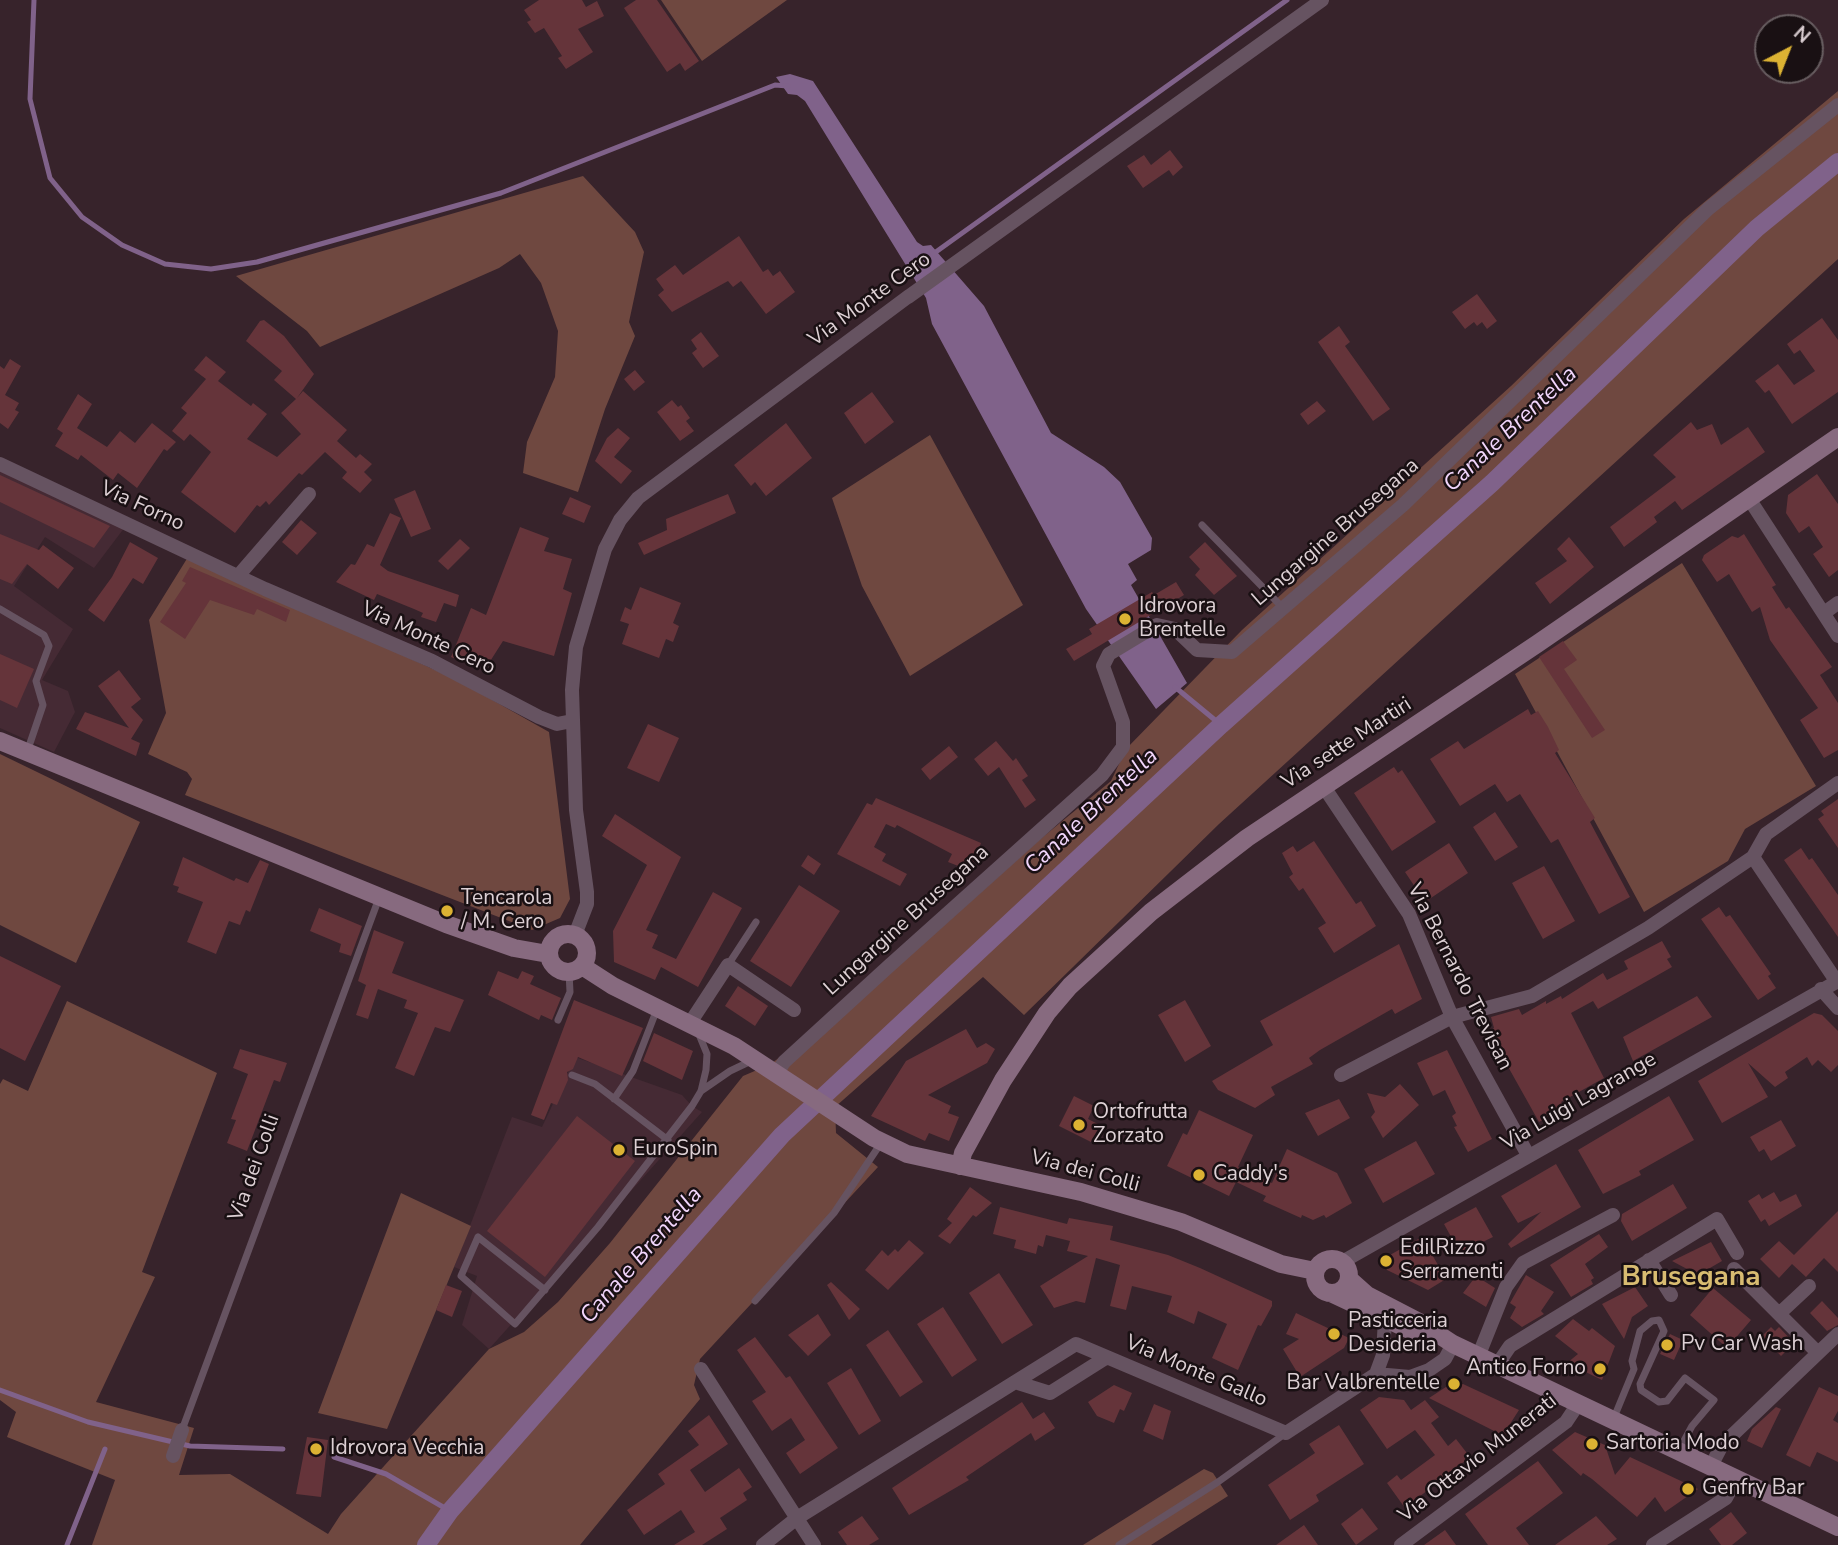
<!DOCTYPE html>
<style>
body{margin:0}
#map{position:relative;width:1838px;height:1545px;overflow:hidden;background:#37232b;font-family:"Nunito Sans",sans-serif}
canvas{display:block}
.north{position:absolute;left:1754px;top:14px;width:70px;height:70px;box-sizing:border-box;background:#191013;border:2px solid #675d60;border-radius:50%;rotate:42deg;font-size:19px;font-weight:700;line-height:28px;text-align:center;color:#ddd0d4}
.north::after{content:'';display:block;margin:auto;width:24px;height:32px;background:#dcb233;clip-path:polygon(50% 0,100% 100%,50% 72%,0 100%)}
</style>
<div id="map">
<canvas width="1838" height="1545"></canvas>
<div class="north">N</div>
</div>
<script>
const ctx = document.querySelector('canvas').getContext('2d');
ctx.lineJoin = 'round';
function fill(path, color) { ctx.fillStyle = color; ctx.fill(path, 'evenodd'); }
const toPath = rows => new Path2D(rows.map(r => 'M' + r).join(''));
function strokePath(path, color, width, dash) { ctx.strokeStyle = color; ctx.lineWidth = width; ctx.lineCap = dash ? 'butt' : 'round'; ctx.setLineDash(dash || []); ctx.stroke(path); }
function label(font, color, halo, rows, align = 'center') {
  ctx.font = font + ' "Nunito Sans",sans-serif'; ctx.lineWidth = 5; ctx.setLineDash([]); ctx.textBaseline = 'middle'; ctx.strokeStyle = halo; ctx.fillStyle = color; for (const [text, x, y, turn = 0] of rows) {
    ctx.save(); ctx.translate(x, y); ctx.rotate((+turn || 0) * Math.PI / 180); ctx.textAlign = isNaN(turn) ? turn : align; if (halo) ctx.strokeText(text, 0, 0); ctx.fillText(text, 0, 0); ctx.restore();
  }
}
fill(toPath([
 [0,457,131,519,94,568,45,537,14,586,73,629,42,680,68,691,75,712,54,752,0,728],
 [575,1057,682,1095,692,1106,702,1112,489,1349,462,1325,477,1276,454,1267,512,1117,542,1127]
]), '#452a34');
fill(toPath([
 [661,0,787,0,702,61],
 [1838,91,1838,259,1219,824,1024,1015,983,977,835,1107,836,1133,878,1167,700,1359,694,1385,700,1399,580,1545,92,1545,115,1480,7,1437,16,1412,0,1400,0,1084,3,1079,28,1091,67,1001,217,1073,142,1272,155,1277,96,1402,194,1428,179,1475,230,1474,328,1534,341,1514,489,1349,524,1332,558,1302,610,1243,743,1076,771,1064,934,934,1038,841,1111,781,1126,749,1242,630,1511,386,1684,219],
 [583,176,635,232,644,252,629,322,635,336,605,409,578,492,523,473,527,442,555,377,558,331,541,283,520,254,499,268,320,347,307,331,236,276],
 [930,435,1023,605,910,676,862,586,832,498],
 [188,557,457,680,549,732,570,899,560,918,532,930,185,795,192,779,187,772,148,754,166,713,149,620],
 [1682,563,1816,786,1745,829,1728,861,1644,912,1515,674],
 [0,754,140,822,76,963,0,925],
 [401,1193,471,1226,387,1429,318,1413],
 [1204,1469,1213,1473,1228,1496,1151,1545,1083,1545]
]), '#6f4840');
fill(toPath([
 [790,74,813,81,917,242,923,246,931,245,984,306,1051,433,1104,467,1120,482,1152,538,1151,550,1128,564,1137,580,1131,585,1187,683,1156,709,1086,609,932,324,926,298,805,101,797,95,788,94,776,77]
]), '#80628a');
strokePath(toPath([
 [34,0,30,99,50,178,82,217,122,245,165,264,211,269,257,262,501,193,775,85,788,86],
 [933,254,1287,0],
 [1175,687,1221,725],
 [0,1390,88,1422,190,1446,283,1449],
 [334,1457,386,1474,450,1511],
 [67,1545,105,1449]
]), '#80628a', 5);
strokePath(toPath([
 [426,1545,450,1511,782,1135,1221,725,1492,483,1757,228,1838,162]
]), '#80628a', 18);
fill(toPath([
 [539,0,582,0,586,7,597,1,604,16,578,29,593,52,566,69,558,58,562,56,544,28,535,33,527,22,531,20,524,10],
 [636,0,657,0,699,61,685,71,680,63,667,72,624,8],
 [1170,150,1183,167,1173,176,1169,170,1143,188,1127,166,1144,155,1151,165],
 [739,236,763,272,768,269,773,276,780,271,795,292,766,314,741,281,733,287,728,281,672,312,658,295,664,290,656,279,675,265,683,275],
 [1477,294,1497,321,1487,329,1482,322,1477,326,1474,322,1465,329,1452,312],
 [1822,318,1838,340,1838,392,1792,424,1769,390,1765,393,1755,381,1778,364,1794,385,1815,371,1800,350,1794,354,1787,344],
 [264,320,284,336,314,374,297,398,303,391,347,430,337,441,356,458,360,454,372,464,364,472,372,480,360,493,342,478,347,472,325,452,302,475,299,473,269,505,266,501,260,507,257,505,235,533,181,492,211,452,190,434,184,441,172,431,187,413,181,408,206,379,194,370,206,356,226,372,218,381,251,406,253,403,267,414,247,439,277,457,301,434,281,413,296,399,274,380,282,371,246,341,260,321],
 [1339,326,1350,342,1345,346,1390,409,1373,421,1318,342],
 [701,332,719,356,703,368,692,353,697,349,691,340],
 [10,359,21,366,5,395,19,403,15,410,19,412,8,429,0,423,0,366,4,369],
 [635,370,645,382,634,391,624,379],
 [872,392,894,422,865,444,844,413],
 [78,394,92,404,77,428,107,447,120,431,135,443,152,423,176,442,167,451,164,449,137,488,118,473,113,480,81,455,78,460,55,446,63,433,57,429],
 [672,400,678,407,681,405,690,418,686,421,694,431,680,441,657,412],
 [1317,401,1326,411,1308,425,1300,414],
 [1691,422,1697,430,1712,424,1721,445,1748,427,1765,452,1682,510,1675,501,1654,517,1657,522,1624,547,1610,527,1676,477,1653,455],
 [786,423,812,458,766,496,755,482,751,486,734,465],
 [618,428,630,438,614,457,632,471,621,484,595,461,607,438],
 [1817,474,1838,504,1838,570,1829,577,1813,554,1823,547,1809,526,1799,533,1786,513,1788,495],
 [0,475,110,526,94,548,0,502],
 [415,490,431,529,411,537,394,499],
 [728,494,736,513,644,555,638,543,667,530,666,519],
 [570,497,591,506,584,523,562,514],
 [390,513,401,518,380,565,388,571,459,595,456,607,444,603,436,622,421,617,423,613,414,609,377,594,374,600,336,582,351,564,355,565,367,544,374,547],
 [301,520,317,533,297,555,282,542],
 [520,527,549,538,544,551,572,559,563,589,572,593,554,656,503,641,489,663,471,655,467,664,451,657,471,608,486,615],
 [0,534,39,550,43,545,74,568,58,589,27,564,12,584,0,579],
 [1744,534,1776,585,1772,587,1786,609,1789,607,1832,667,1820,675,1838,703,1838,750,1824,758,1800,720,1818,708,1770,640,1760,607,1752,612,1729,574,1717,582,1702,560,1704,555,1732,536,1738,538],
 [1569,537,1594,567,1550,604,1535,583,1567,561,1557,549],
 [460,539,470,548,448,570,438,561],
 [130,542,158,558,143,584,133,578,104,622,88,610,112,577],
 [1205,542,1237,576,1214,595,1195,575,1200,569,1189,557],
 [190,567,290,610,286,622,257,609,254,615,210,600,185,639,160,622,186,583,182,581],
 [1176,582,1184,595,1074,661,1066,649,1092,634,1089,629,1152,592,1154,595],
 [640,587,681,603,673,623,679,626,673,642,666,639,659,658,622,644,629,624,620,621,625,607,631,610],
 [1563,641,1577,660,1564,669,1605,730,1592,738,1539,657],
 [0,654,34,669,17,708,0,700],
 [119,670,141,699,131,707,143,720,131,739,140,743,136,756,76,729,85,712,129,728,98,686],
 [1528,709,1531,715,1538,711,1548,727,1559,750,1555,753,1595,818,1590,822,1630,897,1599,914,1558,839,1551,843,1520,794,1507,802,1495,784,1460,806,1430,759,1458,741,1464,749],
 [648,724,679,738,659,782,627,768],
 [996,741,1013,761,1016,758,1028,776,1022,780,1036,800,1025,808,999,767,988,776,974,759],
 [949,746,958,757,930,780,921,769],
 [1394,767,1398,773,1402,770,1436,822,1392,851,1354,793],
 [876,798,981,843,971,871,948,862,952,854,897,825,895,828,886,824,874,847,886,854,882,861,907,874,900,886,837,854,867,803,872,805],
 [1838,799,1838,848,1818,819,1824,815,1821,811],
 [1495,812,1518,847,1495,861,1473,827],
 [615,814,681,857,646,930,658,935,652,948,676,959,713,892,742,908,698,987,661,967,655,980,614,962,613,931,647,865,602,836],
 [1314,841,1356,904,1361,901,1376,926,1334,953,1318,928,1326,923,1303,888,1299,891,1289,877,1293,874,1282,853,1293,846,1297,852],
 [1449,843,1468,873,1425,902,1405,872],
 [1801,848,1809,860,1812,858,1838,895,1838,937,1784,860],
 [808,855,821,864,814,875,801,866],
 [183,857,234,881,236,878,248,883,260,860,269,864,250,912,246,910,240,925,229,921,216,954,187,942,203,902,177,892,179,887,173,885],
 [1544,866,1575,921,1543,939,1512,883],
 [799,885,840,911,791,987,750,961],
 [1719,907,1726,917,1730,915,1771,974,1768,976,1776,988,1758,1000,1701,919],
 [319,908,362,926,351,956,339,952,341,944,310,931],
 [374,930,404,942,392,973,464,1000,450,1032,435,1027,414,1076,395,1068,418,1013,404,1008,407,1000,378,989,368,1019,356,1015,366,985,358,981],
 [1662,941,1671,957,1667,959,1672,967,1598,1009,1593,1001,1571,1013,1604,1078,1561,1102,1565,1108,1539,1122,1488,1031,1494,1028,1491,1017,1519,1009,1522,1015,1546,1001,1546,1004,1561,996,1562,999,1603,973,1607,980,1628,969,1624,961],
 [1399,944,1422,999,1395,1014,1392,1009,1320,1050,1309,1058,1313,1064,1271,1087,1275,1095,1255,1108,1218,1090,1212,1081,1273,1045,1260,1021],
 [0,956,61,986,25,1061,0,1048],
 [498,971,518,979,522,971,534,976,530,984,561,998,552,1020,541,1015,539,1020,488,995],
 [738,986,768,1006,755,1026,725,1006],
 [1697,996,1712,1017,1633,1061,1623,1037],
 [574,1000,643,1028,622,1076,578,1057,573,1069,567,1072,568,1080,557,1105,551,1103,544,1120,531,1115],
 [1185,1000,1211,1046,1185,1062,1158,1015],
 [1814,1013,1822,1015,1838,1031,1838,1065,1831,1072,1818,1060,1812,1066,1807,1057,1785,1072,1788,1078,1775,1087,1748,1063,1768,1097,1722,1123,1698,1081],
 [966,1029,977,1048,986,1043,995,1049,987,1063,928,1095,951,1106,948,1113,959,1117,949,1141,929,1133,925,1141,871,1116,906,1061],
 [654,1033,693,1051,682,1080,643,1061],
 [240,1049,287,1063,280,1082,274,1080,247,1151,227,1143,236,1120,231,1119,248,1074,233,1068],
 [1447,1050,1492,1139,1468,1152,1454,1127,1457,1126,1452,1116,1456,1113,1445,1090,1433,1096,1417,1063],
 [1400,1084,1419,1105,1383,1138,1371,1117,1375,1112,1367,1093,1385,1097],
 [1074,1096,1094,1106,1088,1119,1100,1125,1091,1142,1059,1126],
 [1669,1096,1694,1140,1639,1171,1641,1175,1603,1194,1578,1150],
 [1339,1099,1350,1118,1318,1136,1305,1113],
 [1199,1110,1253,1135,1238,1167,1272,1183,1287,1149,1337,1173,1352,1203,1326,1218,1324,1215,1313,1220,1302,1215,1301,1218,1263,1201,1266,1196,1236,1182,1229,1196,1167,1166,1183,1133,1187,1135],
 [577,1116,635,1161,545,1277,487,1231],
 [1781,1120,1796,1146,1771,1161,1764,1149,1759,1152,1750,1137],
 [1416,1141,1435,1174,1383,1203,1364,1169],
 [1556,1164,1581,1207,1511,1248,1508,1244,1541,1212,1518,1223,1501,1196],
 [1673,1184,1687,1208,1632,1241,1621,1221,1622,1214],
 [970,1187,992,1203,976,1217,973,1215,950,1244,938,1236,952,1223,947,1219],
 [1774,1192,1780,1202,1796,1194,1802,1206,1769,1226,1765,1219,1761,1222,1748,1201,1759,1194,1762,1199],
 [1000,1207,1067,1224,1069,1218,1113,1226,1110,1240,1168,1255,1200,1268,1272,1301,1272,1306,1261,1326,1258,1325,1238,1370,1212,1358,1227,1324,1198,1311,1194,1324,1167,1312,1172,1296,1132,1286,1126,1310,1110,1306,1120,1265,1096,1258,1085,1303,1076,1301,1054,1308,1040,1286,1088,1256,1067,1251,1070,1241,1046,1235,1043,1247,1038,1245,1036,1254,1014,1248,1016,1240,993,1234],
 [1476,1207,1493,1237,1460,1253,1444,1224],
 [1838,1211,1838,1272,1824,1258,1806,1277,1792,1264,1779,1278,1760,1259,1779,1241,1794,1255],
 [1599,1234,1608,1247,1585,1264,1594,1278,1591,1280,1593,1284,1571,1297,1550,1265],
 [1422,1237,1446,1279,1428,1290,1387,1270,1381,1260],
 [909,1240,924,1253,888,1290,865,1270,882,1250,888,1256,895,1249,898,1252],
 [1711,1242,1722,1261,1679,1286,1687,1269,1672,1261],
 [999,1273,1033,1325,1002,1344,969,1293],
 [1526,1275,1554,1292,1541,1311,1544,1314,1522,1327,1510,1318,1516,1307,1510,1303],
 [1476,1276,1495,1288,1486,1307,1463,1293],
 [831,1282,860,1309,849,1320,827,1285],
 [446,1285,462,1291,452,1317,436,1310],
 [1635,1287,1648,1306,1632,1317,1624,1339,1602,1304],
 [1713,1288,1751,1320,1727,1348,1690,1315],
 [1822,1301,1838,1318,1838,1325,1827,1331,1810,1313],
 [943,1307,977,1360,952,1377,917,1324],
 [1296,1313,1349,1338,1344,1348,1300,1377,1283,1349,1299,1339,1286,1334],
 [818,1314,831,1335,808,1356,788,1335],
 [1573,1319,1589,1331,1592,1328,1615,1346,1602,1380,1567,1363,1578,1354,1555,1336],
 [1771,1327,1775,1331,1779,1327,1794,1343,1781,1356,1762,1336],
 [888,1330,923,1382,900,1397,866,1345],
 [1670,1334,1683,1340,1674,1360,1660,1354],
 [755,1337,786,1378,790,1376,838,1448,800,1474,786,1453,805,1440,791,1418,772,1431,752,1401,766,1392,737,1350],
 [851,1368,881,1421,859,1435,827,1383],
 [1463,1384,1519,1410,1510,1424,1506,1437,1429,1398,1449,1385],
 [1114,1385,1132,1393,1124,1411,1120,1409,1114,1423,1097,1416,1088,1402],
 [1819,1387,1838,1396,1838,1411,1833,1420,1838,1423,1838,1462,1817,1452,1810,1467,1786,1455],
 [1379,1397,1404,1400,1411,1410,1425,1400,1439,1417,1431,1423,1448,1446,1456,1439,1470,1457,1405,1508,1387,1483,1397,1475,1401,1480,1435,1455,1415,1430,1387,1449,1360,1410],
 [1022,1402,1033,1419,1044,1412,1055,1428,1035,1441,1031,1433,966,1477,969,1480,909,1515,892,1488],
 [1154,1404,1171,1411,1163,1440,1143,1431],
 [1776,1407,1781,1409,1762,1448,1747,1441,1752,1429],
 [709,1415,728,1444,690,1470,705,1492,739,1468,752,1487,743,1493,747,1500,720,1518,727,1529,702,1545,674,1545,695,1532,681,1510,644,1535,627,1510,665,1484,658,1474,699,1445,688,1431],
 [1339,1425,1364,1464,1316,1495,1319,1501,1290,1520,1268,1485,1315,1453,1309,1444],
 [1575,1432,1605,1445,1615,1475,1630,1457,1698,1489,1665,1512,1655,1497,1637,1517,1592,1479,1583,1473,1581,1476,1552,1450],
 [307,1437,328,1440,321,1497,296,1494],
 [1538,1461,1563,1493,1516,1528,1529,1545,1488,1545,1465,1514],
 [1362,1508,1378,1529,1356,1545,1341,1524],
 [1731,1512,1747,1533,1732,1545,1721,1545,1709,1529],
 [862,1516,879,1539,869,1545,847,1545,838,1532],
 [1596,1516,1617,1539,1607,1545,1555,1545],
 [1304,1525,1318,1545,1276,1545],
 [1445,1530,1456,1545,1424,1545]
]), '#65343a');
strokePath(toPath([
 [1202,525,1283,608],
 [0,609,44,635,49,646,36,681,43,705,27,752],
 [728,965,756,922],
 [558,1020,570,992,569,972],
 [572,1075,595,1084,668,1140],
 [701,1091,730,1071,751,1061],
 [614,1099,633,1071,657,1009],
 [545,1290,478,1237,461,1276,515,1324,551,1282,598,1227,692,1106,701,1091,706,1070,707,1054,698,1032],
 [755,1301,834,1213,881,1143],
 [1613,1420,1634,1369,1632,1361,1640,1331,1652,1321,1659,1320,1664,1331,1640,1384,1641,1390,1659,1402,1667,1401,1685,1378,1714,1400,1692,1426,1679,1450],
 [182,1430,379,898],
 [1119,1545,1218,1482,1286,1433]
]), '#665361', 7);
strokePath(toPath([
 [908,297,1322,0],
 [0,464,265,589,432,661,539,717,557,724,572,721],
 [1748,497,1838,636],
 [238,576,309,494],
 [1824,613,1838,603],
 [1324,787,1409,914,1452,1017,1528,1155],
 [1753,857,1837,982],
 [575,935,587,904,587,892,576,810,572,690,576,647,605,549,620,520,638,498,909,296],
 [1821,989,1838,1008],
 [690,1023,728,965,794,1010],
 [777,1073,784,1062,889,966,1102,775,1123,747,1123,722,1103,666,1109,654,1157,625,1175,629,1197,650,1232,652,1403,505,1708,209,1838,105],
 [1341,1075,1452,1017,1532,996,1648,928,1753,857,1766,834,1838,783],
 [1649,1260,1671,1295],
 [1342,1262,1838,981],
 [1734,1269,1818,1353],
 [1780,1313,1809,1286],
 [1385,1319,1383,1355,1376,1374,1410,1377,1429,1370,1445,1359,1453,1344],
 [1478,1357,1506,1287,1523,1263,1613,1215],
 [1497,1365,1510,1346,1717,1219,1737,1253],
 [701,1369,814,1545],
 [1015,1382,1050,1393,1107,1357],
 [173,1456,182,1430],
 [1711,1466,1722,1445,1838,1334],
 [763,1545,797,1518,1076,1344,1286,1433,1376,1374],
 [1401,1545,1566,1422,1578,1404],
 [1653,1545,1726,1498,1737,1478]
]), '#665361', 14);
strokePath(toPath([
 [0,741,446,924,514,948,548,954],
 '549 953a19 19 0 1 1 38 0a19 19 0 1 1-38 0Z',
 [582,966,613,986,734,1046,874,1138,907,1154,1081,1192,1181,1222,1281,1264,1315,1271],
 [960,1166,963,1153,1003,1080,1047,1013,1070,986,1151,912,1247,838,1537,644,1838,437],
 '1315 1276a17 17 0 1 1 34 0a17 17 0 1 1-34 0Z',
 [1349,1279,1367,1295,1421,1323,1453,1344,1838,1527],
 [1331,1293,1412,1331]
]), '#876a7f', 18);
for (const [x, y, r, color] of [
 [1125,619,7,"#dcb233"],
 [447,911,7,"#dcb233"],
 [1079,1125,7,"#dcb233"],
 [619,1150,7,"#dcb233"],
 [1199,1175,7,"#dcb233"],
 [1386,1261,7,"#dcb233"],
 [1334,1334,7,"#dcb233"],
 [1667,1345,7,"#dcb233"],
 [1600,1369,7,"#dcb233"],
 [1454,1384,7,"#dcb233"],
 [1592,1444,7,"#dcb233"],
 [316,1449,7,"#dcb233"],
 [1688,1489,7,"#dcb233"]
]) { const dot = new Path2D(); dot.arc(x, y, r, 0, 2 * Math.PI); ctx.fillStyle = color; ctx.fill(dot); strokePath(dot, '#191013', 2.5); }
label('21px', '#ddd0d4', '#191013', [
 ["Via Monte Cero",870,300,-36],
 ["Via Forno",142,507,25],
 ["Lungargine Brusegana",1336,533,-41],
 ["Via Monte Cero",428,639,25],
 ["Via sette Martiri",1347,744,-33],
 ["Lungargine Brusegana",907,921,-42],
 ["Via Bernardo Trevisan",1459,977,63],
 ["Via Luigi Lagrange",1579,1102,-30],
 ["Via dei Colli",255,1168,-70],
 ["Via dei Colli",1085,1172,15],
 ["Via Monte Gallo",1196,1372,23],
 ["Via Ottavio Munerati",1478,1459,-38]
]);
label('21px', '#ddd0d4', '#191013', [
 ["Idrovora",1139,607],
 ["Brentelle",1139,631],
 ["Tencarola",461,899],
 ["/ M. Cero",461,923],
 ["Ortofrutta",1093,1113],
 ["Zorzato",1093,1137],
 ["EuroSpin",633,1150],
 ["Caddy's",1213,1175],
 ["EdilRizzo",1400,1249],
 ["Serramenti",1400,1273],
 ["Pasticceria",1348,1322],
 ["Desideria",1348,1346],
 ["Pv Car Wash",1681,1345],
 ["Antico Forno",1586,1369,"right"],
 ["Bar Valbrentelle",1440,1384,"right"],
 ["Sartoria Modo",1606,1444],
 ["Idrovora Vecchia",330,1449],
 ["Genfry Bar",1702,1489]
], 'left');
label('italic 23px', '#f2d6fc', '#191013', [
 ["Canale Brentella",1511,430,-43],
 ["Canale Brentella",1092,812,-43],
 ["Canale Brentella",642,1256,-49]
]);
label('bold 28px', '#d8bc71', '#191013', [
 ["Brusegana",1691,1278]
]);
</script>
